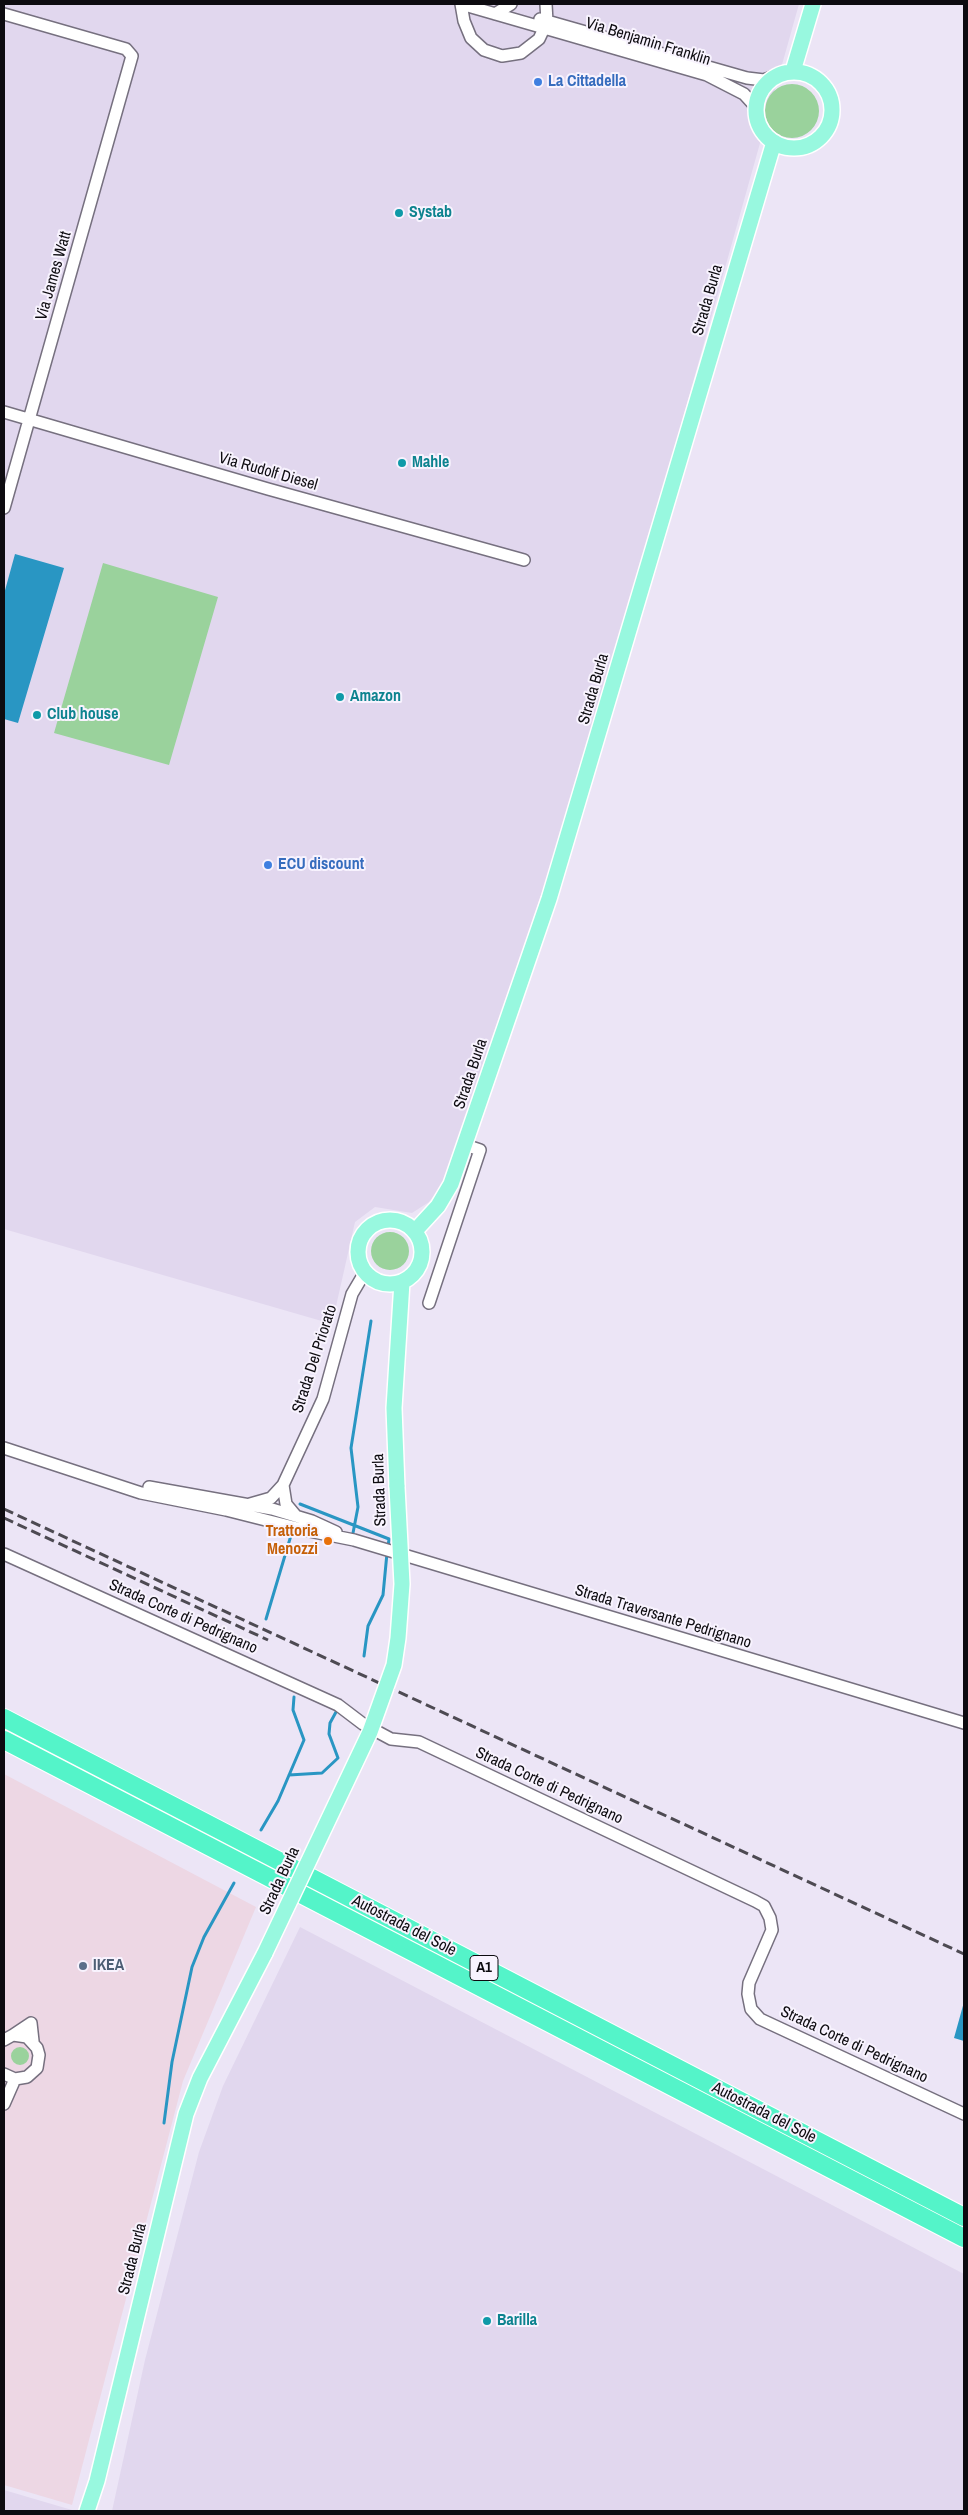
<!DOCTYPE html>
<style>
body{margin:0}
#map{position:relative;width:968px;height:2515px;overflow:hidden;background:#ece5f6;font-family:"Archivo Narrow",sans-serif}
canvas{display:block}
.frame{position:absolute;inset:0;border:5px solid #0d0b10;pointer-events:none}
</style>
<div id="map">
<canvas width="968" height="2515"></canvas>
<div class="frame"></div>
</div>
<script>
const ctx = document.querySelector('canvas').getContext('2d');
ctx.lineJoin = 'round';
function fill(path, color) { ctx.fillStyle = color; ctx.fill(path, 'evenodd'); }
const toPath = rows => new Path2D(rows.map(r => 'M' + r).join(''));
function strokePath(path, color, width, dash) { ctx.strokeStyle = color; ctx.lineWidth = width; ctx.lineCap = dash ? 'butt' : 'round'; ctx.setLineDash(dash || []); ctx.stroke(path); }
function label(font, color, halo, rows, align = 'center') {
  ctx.font = font + ' "Archivo Narrow",sans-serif'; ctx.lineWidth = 4; ctx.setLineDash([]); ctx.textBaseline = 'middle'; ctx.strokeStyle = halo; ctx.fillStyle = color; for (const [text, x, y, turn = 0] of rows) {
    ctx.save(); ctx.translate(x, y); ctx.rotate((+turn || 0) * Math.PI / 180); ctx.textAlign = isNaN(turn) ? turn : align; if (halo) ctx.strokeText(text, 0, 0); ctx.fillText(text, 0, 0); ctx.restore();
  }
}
fill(toPath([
 [4,1774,256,1907,183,2081,72,2505,4,2485]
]), '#edd7e4');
fill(toPath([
 [4,4,799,4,674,450,557,848,445,1181,429,1202,412,1213,375,1207,355,1222,332,1324,4,1229],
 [300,1927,964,2274,964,2511,112,2511,145,2360,199,2152,223,2086],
 [4,2490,72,2510,72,2511,4,2511]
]), '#e1d7ee');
fill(toPath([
 '765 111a27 27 0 1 1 54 0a27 27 0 1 1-54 0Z',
 [103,563,218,597,169,765,54,733],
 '371 1251a19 19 0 1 1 38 0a19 19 0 1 1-38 0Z',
 '11 2056a9 9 0 1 1 18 0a9 9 0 1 1-18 0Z'
]), '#9ad29c');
fill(toPath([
 [15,554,64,568,18,723,4,719,4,594],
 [964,2002,964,2041,954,2038]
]), '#2996c3');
strokePath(toPath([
 [300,1504,389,1539,388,1547],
 [353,1533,358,1507,351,1448,371,1321],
 [266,1619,292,1532],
 [364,1656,368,1626,383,1595,387,1553],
 [289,1775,322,1773,338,1758,329,1734,330,1723,336,1712],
 [261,1830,278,1801,304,1740,293,1710,294,1697],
 [164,2123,172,2062,192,1967,204,1937,234,1883]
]), '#2996c3', 3);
const minor = toPath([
 [461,4,707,75,744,94,754,105,755,113],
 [461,4,464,21,471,38,484,50,502,56,521,53,539,39,547,22,546,4],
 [4,14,126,49,132,56,4,508],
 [495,14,511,4],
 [540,19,747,78,764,80,774,76],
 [4,412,268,489,524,560],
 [429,1303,480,1150,465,1145],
 [4,1448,141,1493,226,1510,309,1531,354,1540,964,1723],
 [283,1485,286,1504,296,1516],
 [149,1487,272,1509,312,1521,336,1532],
 [250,1504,271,1498,283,1485,323,1399,352,1294,365,1272],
 [4,1554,338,1705,363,1724,391,1739,419,1742,755,1901,764,1906,770,1918,772,1930,749,1983,748,1994,751,2009,760,2019,964,2114],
 [13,2035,31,2023,33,2041],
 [4,2040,13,2035,27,2037,37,2048,39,2055,37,2068,27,2077,15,2079,4,2074],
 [4,2104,15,2079]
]);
const major = toPath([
 [793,71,813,4],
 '756 110a38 38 0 1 1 76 0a38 38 0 1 1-76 0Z',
 '358 1252a32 32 0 1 1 64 0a32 32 0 1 1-64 0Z',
 [415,1231,438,1206,451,1184,549,899,774,142],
 [397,1487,394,1408,402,1282],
 [87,2511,97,2481,186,2114,200,2078,265,1953]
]);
const highway = toPath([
 [4,1718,964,2217],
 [4,1740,964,2238]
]);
strokePath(minor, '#76707f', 14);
strokePath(major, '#fff', 18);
strokePath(highway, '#fff', 20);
strokePath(minor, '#fff', 11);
strokePath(major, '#98f8df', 15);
strokePath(highway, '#54f4c9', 18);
strokePath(toPath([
 [4,1509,964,1954],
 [4,1518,268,1640]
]), '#4d4a52', 3, [10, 5]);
const majorBridge = toPath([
 [265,1953,370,1732,394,1665,398,1638,402,1584,397,1487]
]);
strokePath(majorBridge, '#fff', 18, []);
strokePath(majorBridge, '#98f8df', 15);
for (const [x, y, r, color] of [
 [538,82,5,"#3f7fe0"],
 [399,213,5,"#0f9aa8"],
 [402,463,5,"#0f9aa8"],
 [340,697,5,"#0f9aa8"],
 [37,715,5,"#0f9aa8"],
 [268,865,5,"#3f7fe0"],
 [328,1541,5,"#e8710a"],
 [83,1966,5,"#5c6f8a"],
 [487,2321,5,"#0f9aa8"]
]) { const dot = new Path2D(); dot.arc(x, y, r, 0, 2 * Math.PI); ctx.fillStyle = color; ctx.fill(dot); strokePath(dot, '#f8f3fe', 2); }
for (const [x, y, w] of [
 [484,1968,28]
]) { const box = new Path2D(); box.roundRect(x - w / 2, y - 12.5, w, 25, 4); ctx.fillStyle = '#f8f3fe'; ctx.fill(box); strokePath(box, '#0d0b10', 1); }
label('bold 15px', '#0d0b10', null, [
 ["A1",484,1968]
]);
label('16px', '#0d0b10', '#f8f3fe', [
 ["Via Benjamin Franklin",648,42,17],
 ["Via James Watt",54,276,-74],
 ["Strada Burla",708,300,-74],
 ["Via Rudolf Diesel",268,472,16],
 ["Strada Burla",594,689,-74],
 ["Strada Burla",471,1074,-71],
 ["Strada Del Priorato",315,1359,-72],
 ["Strada Burla",380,1490,-92],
 ["Strada Corte di Pedrignano",183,1617,24],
 ["Strada Traversante Pedrignano",663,1617,17],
 ["Strada Corte di Pedrignano",549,1786,25],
 ["Strada Burla",280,1881,-65],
 ["Autostrada del Sole",404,1926,27],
 ["Strada Corte di Pedrignano",854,2045,25],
 ["Autostrada del Sole",764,2113,27],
 ["Strada Burla",133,2259,-76]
]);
label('bold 16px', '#366cbe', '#f8f3fe', [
 ["La Cittadella",548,82],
 ["ECU discount",278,865]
], 'left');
label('bold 16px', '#0d838f', '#f8f3fe', [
 ["Systab",409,213],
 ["Mahle",412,463],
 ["Amazon",350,697],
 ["Club house",47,715],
 ["Barilla",497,2321]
], 'left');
label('bold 16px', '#c56008', '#f8f3fe', [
 ["Trattoria",318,1532],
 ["Menozzi",318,1550]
], 'right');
label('bold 16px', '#4e5e75', '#f8f3fe', [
 ["IKEA",93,1966]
], 'left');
</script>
